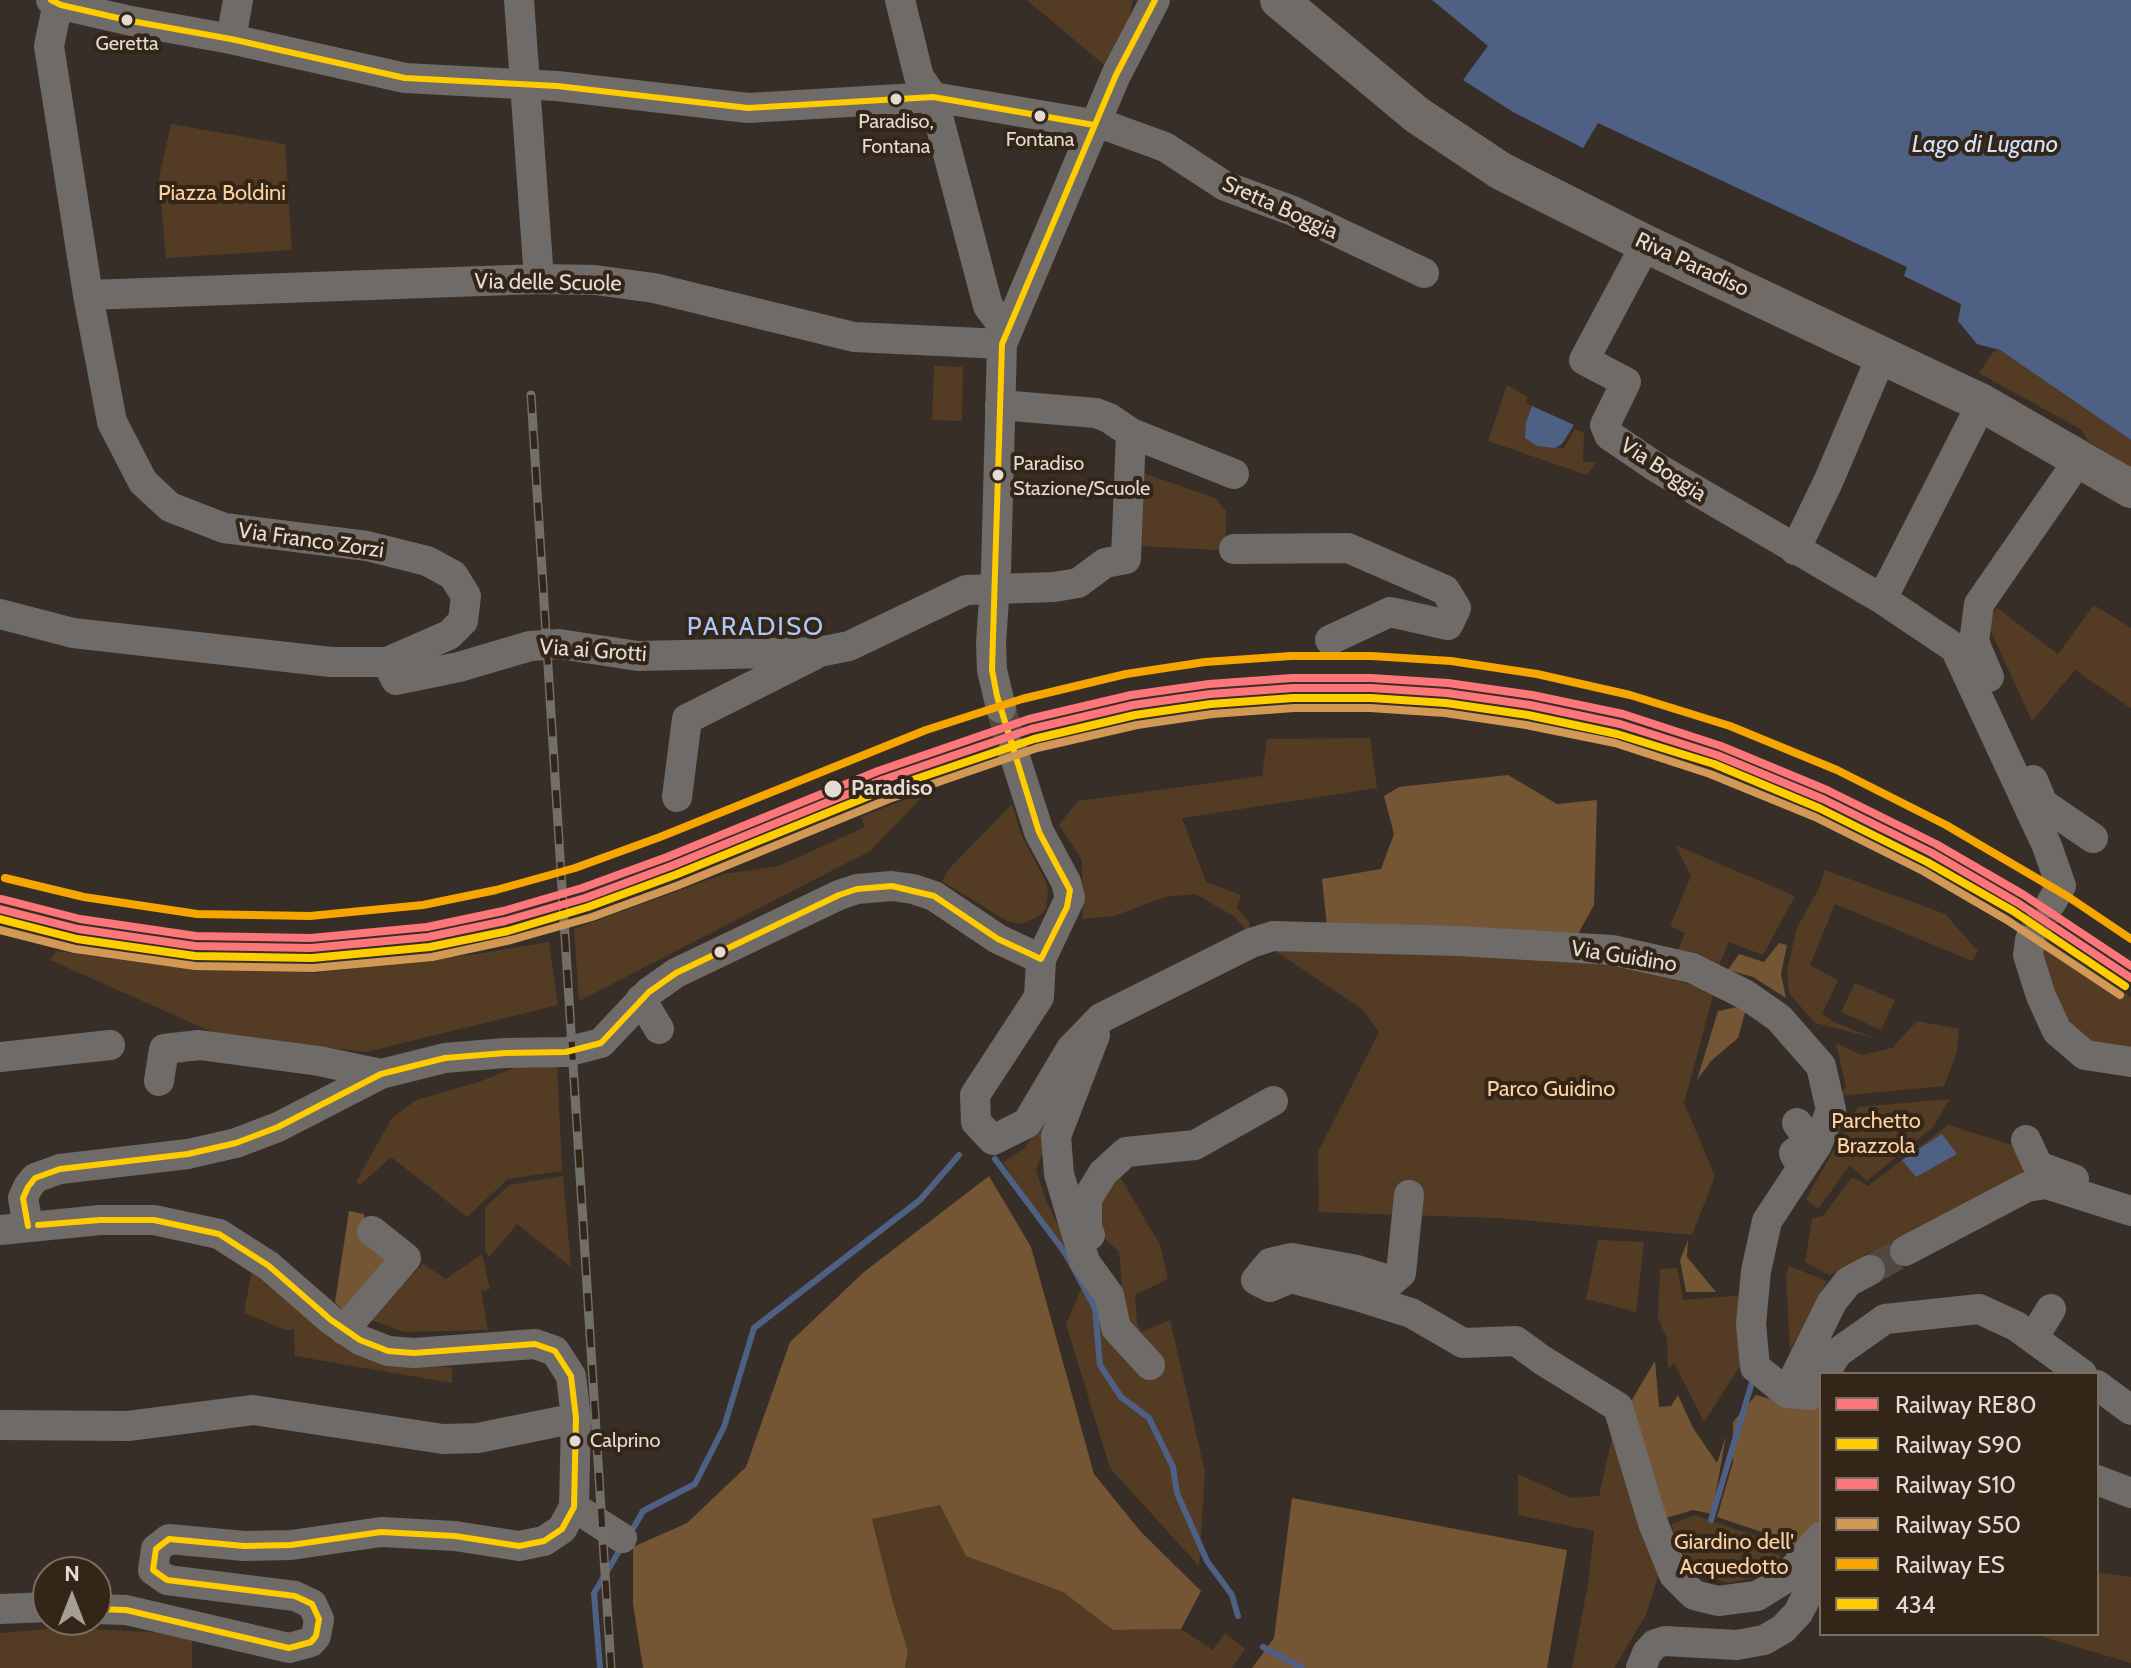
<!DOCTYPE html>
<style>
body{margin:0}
#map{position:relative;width:2131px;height:1668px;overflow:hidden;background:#372f27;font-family:Cabin,sans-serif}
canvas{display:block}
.legend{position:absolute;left:1819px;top:1372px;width:280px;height:264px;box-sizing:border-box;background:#332517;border:2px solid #7a6e62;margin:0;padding:10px 14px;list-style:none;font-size:24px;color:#e4dbd2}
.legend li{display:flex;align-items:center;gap:16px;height:40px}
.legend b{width:40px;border:2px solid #7a6e62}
.north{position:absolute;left:32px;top:1556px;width:80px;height:80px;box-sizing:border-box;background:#332517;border:2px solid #7a6e62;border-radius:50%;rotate:0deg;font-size:22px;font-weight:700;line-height:32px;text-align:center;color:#e4dbd2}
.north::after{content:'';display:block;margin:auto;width:28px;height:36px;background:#a79f96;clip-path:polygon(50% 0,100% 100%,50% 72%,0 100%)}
</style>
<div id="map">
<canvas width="2131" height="1668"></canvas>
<ul class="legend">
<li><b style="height:10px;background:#fd767a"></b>Railway RE80</li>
<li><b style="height:10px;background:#ffce00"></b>Railway S90</li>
<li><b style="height:10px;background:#fd767a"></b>Railway S10</li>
<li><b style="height:10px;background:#d29956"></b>Railway S50</li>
<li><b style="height:10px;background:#f7a600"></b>Railway ES</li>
<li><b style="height:10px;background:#fc0"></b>434</li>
</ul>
<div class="north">N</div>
</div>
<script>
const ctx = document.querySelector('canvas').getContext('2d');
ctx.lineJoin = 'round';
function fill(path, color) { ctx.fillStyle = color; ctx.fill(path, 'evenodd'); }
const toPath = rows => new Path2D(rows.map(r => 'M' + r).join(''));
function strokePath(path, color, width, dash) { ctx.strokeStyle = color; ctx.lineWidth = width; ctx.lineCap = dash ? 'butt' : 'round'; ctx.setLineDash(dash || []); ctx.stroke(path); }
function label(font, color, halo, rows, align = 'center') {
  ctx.font = font + ' Cabin,sans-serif'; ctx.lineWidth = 8; ctx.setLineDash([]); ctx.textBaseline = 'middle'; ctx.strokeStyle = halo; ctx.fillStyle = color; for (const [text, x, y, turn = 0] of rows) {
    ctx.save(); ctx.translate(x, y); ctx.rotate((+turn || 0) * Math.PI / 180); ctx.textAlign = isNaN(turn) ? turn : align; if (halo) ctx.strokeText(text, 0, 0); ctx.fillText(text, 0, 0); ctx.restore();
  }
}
fill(toPath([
 [1027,0,1133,0,1116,75],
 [171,124,285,144,292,250,166,258,159,178],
 [2000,350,2131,440,2131,468,2088,441,2082,430,1979,373,1994,351],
 [934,366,963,367,962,421,932,420],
 [1507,385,1527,397,1526,403,1532,406,1526,422,1555,448,1564,448,1575,429,1584,433,1583,461,1596,463,1587,475,1488,441],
 [1143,473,1215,498,1226,511,1226,541,1216,550,1142,546],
 [2094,605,2131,628,2131,708,2075,670,2032,721,1986,621,1997,608,2058,654],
 [1370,738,1377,788,1182,818,1206,882,1241,895,1237,908,1249,922,1251,935,1235,917,1196,894,1165,897,1114,916,1083,919,1082,860,1059,825,1078,801,1262,776,1267,739],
 [929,790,870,851,579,1001,574,929,724,874,779,866,865,827,861,817],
 [1012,804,1021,834,1046,882,1048,894,1046,908,1042,914,1023,924,1007,921,942,881,949,869],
 [1675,845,1795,896,1763,955,1729,942,1717,969,1677,953,1685,933,1670,926,1691,876],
 [1825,870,1945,914,1978,951,1972,961,1835,904,1810,965,1838,980,1822,1014,1836,1023,1874,1038,1815,1023,1789,993,1787,971,1797,928,1819,888],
 [2038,935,2131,997,2131,1059,2109,1054,2065,1026],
 [549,942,558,1005,366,1052,219,1035,50,960,56,951,165,966,315,973,477,954],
 [1274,950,1604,958,1714,992,1684,1103,1715,1176,1692,1235,1499,1218,1319,1212,1318,1152,1379,1032,1362,1009],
 [1855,983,1895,1000,1881,1030,1841,1012],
 [1917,1021,1959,1029,1957,1052,1944,1086,1838,1096,1846,1087,1836,1043,1861,1055,1892,1048],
 [557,1062,562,1171,508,1179,467,1217,391,1157,360,1185,356,1182,392,1118,416,1100,479,1082,518,1066],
 [1075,1069,1036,1170,1047,1203,1101,1308,1126,1327,1119,1252,1101,1235,1096,1205,1119,1175,1160,1245,1168,1279,1135,1295,1137,1324,1142,1332,1170,1320,1205,1472,1199,1566,1110,1468,1066,1324,1082,1287,1003,1162,1024,1149],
 [1950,1099,1933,1127,1867,1181,1850,1165,1818,1209,1806,1199,1858,1107],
 [1948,1125,2012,1145,2042,1176,1864,1255,1862,1264,1829,1275,1805,1262,1812,1218,1823,1216,1852,1177,1868,1186],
 [563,1176,571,1267,517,1224,489,1257,485,1249,485,1207,510,1185],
 [1598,1240,1644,1242,1636,1312,1586,1299],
 [482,1254,490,1289,481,1291,488,1330,404,1332,369,1319,423,1264,446,1279],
 [1789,1266,1827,1281,1790,1351,1786,1275],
 [1677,1268,1683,1300,1745,1295,1749,1352,1704,1422,1674,1363,1668,1369,1667,1338,1658,1319,1660,1269],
 [252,1270,366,1357,452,1368,452,1383,295,1356,294,1329,285,1330,244,1313],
 [1614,1429,1660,1570,1646,1615,1614,1668,1572,1668,1588,1584,1594,1531,1518,1515,1518,1474,1571,1498,1599,1496],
 [940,1505,967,1556,1063,1592,1113,1630,1181,1629,1213,1650,1225,1633,1245,1649,1232,1668,905,1668,908,1651,893,1603,872,1518],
 [1695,1515,1755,1536,1757,1546,1781,1556,1772,1566,1756,1577,1728,1583,1710,1577,1710,1572,1692,1565,1677,1550,1672,1524],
 [2097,1572,2131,1577,2131,1663,2033,1634,2097,1634],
 [62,1628,192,1634,192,1668,0,1668,0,1633]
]), '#533c23');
fill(toPath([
 [1508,775,1557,804,1597,800,1594,905,1578,934,1327,927,1322,879,1381,869,1394,834,1384,796,1399,787],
 [1779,943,1787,945,1781,974,1786,998,1753,977,1728,970,1739,954,1764,962],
 [1747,1005,1738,1038,1711,1061,1697,1080,1718,1011],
 [989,1176,1031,1247,1094,1474,1141,1532,1201,1591,1181,1629,1113,1630,1063,1592,966,1556,940,1505,872,1519,893,1603,908,1651,905,1668,643,1668,633,1604,633,1547,687,1523,746,1467,790,1342,864,1272],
 [349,1211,364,1214,365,1237,397,1260,349,1316,335,1302],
 [1688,1240,1687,1257,1716,1292,1686,1292,1680,1260],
 [1655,1361,1659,1407,1671,1406,1678,1395,1693,1428,1717,1463,1726,1436,1712,1514,1693,1510,1666,1518,1630,1403],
 [1756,1395,1780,1402,1821,1397,1821,1520,1788,1551,1763,1541,1762,1532,1717,1517,1733,1462,1733,1422],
 [1292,1498,1567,1550,1547,1668,1252,1668,1274,1638]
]), '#745534');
fill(toPath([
 [1432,0,2131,0,2131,440,2000,350,1977,344,1958,321,1961,304,1904,276,1907,267,1598,123,1583,148,1513,112,1463,80,1488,46],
 [1532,406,1574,425,1562,444,1555,448,1537,446,1525,438,1526,422],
 [1942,1134,1957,1154,1916,1177,1902,1160]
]), '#4e6084');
strokePath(toPath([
 [995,1159,1066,1254,1095,1308,1100,1365,1121,1397,1149,1418,1173,1467,1177,1493,1207,1561,1232,1595,1238,1616],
 [1711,1520,1753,1379],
 [634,1527,643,1511,695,1484,724,1427,754,1328,920,1200,959,1155],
 [1263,1647,1302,1668],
 [600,1668,594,1593,621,1548]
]), '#4e6084', 6);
strokePath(toPath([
 [1001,708,1013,751],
 [2030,940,2051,903],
 [1870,1270,1905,1251]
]), '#514941', 30, [30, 15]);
strokePath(toPath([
 [51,0,61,5,131,21,231,39,405,78,557,86,748,108,933,97,1110,127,1165,147,1225,186,1293,211,1424,273],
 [519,0,539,279],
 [900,0,919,77,933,97,988,306,1006,330],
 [231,39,238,0],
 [1646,244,1584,360,1626,382,1605,425,1609,435,1659,469,1882,599],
 [88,295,539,279,595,280,654,288,854,337,1002,344],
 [1982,403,1882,599,1955,648,2047,846,2061,886,2051,903],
 [1000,405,1096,413,1109,418,1131,433,1234,474],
 [1234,549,1348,548,1445,590,1456,608,1448,625,1390,612,1330,640],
 [1795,550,1828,482,1882,355],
 [0,614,73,633,331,662,387,662,449,635,463,621,466,596,453,575,427,561,367,546,224,528,170,507,143,482,112,422,88,295,49,46,55,17,61,5],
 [387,662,396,680,459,667,530,646,559,644,638,656,819,652,849,646,966,590,1054,587,1078,583,1105,563,1126,559,1131,433],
 [1989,677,1974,642,1979,604,2080,458],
 [1001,708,992,670,991,643,996,570,1002,344,1116,75,1155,0],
 [1013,751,1039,832,1066,882,1070,898,1041,959,1039,997,975,1095,976,1122,993,1140,1027,1123,1071,1049,1101,1018,1251,943,1273,936,1459,941,1612,950,1692,968,1746,995,1779,1018,1821,1066,1831,1110,1817,1145,1767,1221,1756,1271,1751,1324,1755,1367,1787,1393,1810,1395,1821,1378],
 [2033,780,2043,804,2093,838],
 [677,797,687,719,814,655],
 [2030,940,2028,955,2041,996,2057,1031,2085,1055,2131,1062],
 [641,999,659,1029],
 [1095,1035,1056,1136,1059,1174,1085,1262,1109,1295,1116,1328,1150,1365],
 [0,1057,110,1045],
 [159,1081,164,1049,199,1045,319,1061,381,1074],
 [2026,1140,2038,1166,2074,1179],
 [1796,1157,1794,1153,1810,1141,1797,1123],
 [1409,1195,1401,1273,1392,1281,1357,1270,1292,1258,1270,1263,1256,1280,1270,1287,1291,1278,1354,1295,1411,1313,1463,1343,1516,1341,1542,1360,1618,1407,1653,1523,1674,1575,1694,1595,1718,1601,1757,1596,1786,1578,1821,1537],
 [28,1226,23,1198,28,1187,35,1178,60,1169,188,1154,236,1143,278,1127,381,1074,445,1058,505,1053,566,1052,601,1043,649,992,676,973,839,895,857,889,892,886,913,889,934,896,998,939,1041,959],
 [0,1230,100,1220,154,1220,219,1234,269,1266,331,1320,360,1340,388,1351,414,1353,535,1344,555,1351,571,1376,576,1418,574,1507,562,1529,544,1541,519,1546,455,1536,381,1532,291,1545,244,1546,169,1539,156,1549,153,1570,167,1580,295,1596,312,1604,319,1619,316,1636,311,1642,289,1648,126,1610,96,1609],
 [1090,1235,1087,1229,1087,1199,1103,1173,1126,1152,1195,1145,1273,1101],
 [1905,1251,2027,1187,2046,1184,2131,1211],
 [344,1330,406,1258,372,1231],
 [2033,1338,2051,1309],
 [1824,1374,1837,1353,1885,1319,1979,1309,2016,1326,2082,1374],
 [2097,1385,2131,1410],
 [1787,1393,1832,1302,1848,1282,1870,1270],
 [0,1425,128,1426,253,1410,443,1439,478,1438,576,1418],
 [2097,1480,2131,1493],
 [574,1507,622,1538],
 [0,1609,48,1607],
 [1641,1668,1647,1653,1655,1644,1665,1641,1737,1645,1764,1640,1783,1629,1798,1613,1812,1586,1813,1545]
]), '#6f6b68', 30);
strokePath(toPath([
 [1279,0,1417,115,1501,171,1646,244,1982,403,2131,489]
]), '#716b67', 38);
const rail = toPath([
 [531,395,611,1668]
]);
strokePath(rail, '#726e69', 9);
strokePath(rail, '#332517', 6, [18]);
strokePath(toPath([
 [51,0,61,5,131,21,231,39,405,78,557,86,748,108,933,97,1094,125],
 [38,1225,100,1220,154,1220,219,1234,269,1266,331,1320,360,1340,388,1351,414,1353,535,1344,555,1351,571,1376,576,1418,574,1507,562,1529,544,1541,519,1546,455,1536,381,1532,291,1545,244,1546,169,1539,156,1549,153,1570,167,1580,295,1596,312,1604,319,1619,316,1636,311,1642,289,1648,126,1610,96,1609],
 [28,1226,23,1198,28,1187,35,1178,60,1169,188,1154,236,1143,278,1127,381,1074,445,1058,505,1053,566,1052,601,1043,649,992,676,973,839,895,857,889,892,886,934,896,998,939,1041,959,1067,907,1070,890,1039,832,997,696,992,670,1002,344,1116,75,1155,0]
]), '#fc0', 6);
strokePath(toPath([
 [0,909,78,929,195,946,311,948,428,937,505,921,585,898,671,866,882,780,1031,729,1133,705,1210,694,1293,688,1371,688,1447,693,1530,705,1620,724,1717,755,1823,799,1932,853,2018,903,2131,978]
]), '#fd767a', 8);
strokePath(toPath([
 [0,919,77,939,195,956,312,958,430,947,508,931,588,907,675,875,886,789,1034,739,1135,715,1211,704,1293,698,1371,698,1446,703,1528,715,1617,734,1714,764,1819,808,1927,862,2013,911,2125,986]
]), '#ffce00', 8);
strokePath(toPath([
 [2,899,80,919,196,936,311,938,427,927,503,911,582,888,667,857,878,771,1029,719,1131,695,1209,684,1292,678,1371,678,1448,683,1532,695,1623,714,1721,746,1827,790,1936,844,2024,895,2131,966]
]), '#fd767a', 8);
strokePath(toPath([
 [0,930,75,949,195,966,313,968,432,957,511,940,592,917,679,885,889,799,1037,748,1137,725,1212,714,1294,708,1370,708,1445,713,1526,725,1615,743,1710,774,1815,817,1923,871,2007,920,2120,995]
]), '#d29956', 8);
strokePath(toPath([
 [5,878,84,897,197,914,310,916,423,905,496,890,575,868,660,837,926,730,1022,699,1126,674,1205,662,1291,656,1371,656,1451,661,1537,674,1630,695,1730,726,1837,770,1946,825,2067,896,2131,939]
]), '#f7a600', 8);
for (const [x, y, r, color] of [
 [127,20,7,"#e4dbd2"],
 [896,99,7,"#e4dbd2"],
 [1040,116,7,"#e4dbd2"],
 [998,475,7,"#e4dbd2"],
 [833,789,10,"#e4dbd2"],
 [720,952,7,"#e4dbd2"],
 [575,1441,7,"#e4dbd2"]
]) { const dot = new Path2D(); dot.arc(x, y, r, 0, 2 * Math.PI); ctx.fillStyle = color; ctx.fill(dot); strokePath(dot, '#332517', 3); }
label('20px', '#e4dbd2', '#332517', [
 ["Geretta",127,44],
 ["Paradiso,",896,122],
 ["Fontana",896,147],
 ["Fontana",1040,140],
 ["Paradiso",1013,464,"left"],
 ["Stazione/Scuole",1013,489,"left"],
 ["Calprino",590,1441,"left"]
]);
label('22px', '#fdd0a1', '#332517', [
 ["Piazza Boldini",222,194],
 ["Parco Guidino",1551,1090],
 ["Parchetto",1876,1122],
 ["Brazzola",1876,1147],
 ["Giardino dell'",1734,1543],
 ["Acquedotto",1734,1568]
]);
label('22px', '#e4dbd2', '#332517', [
 ["Sretta Boggia",1280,208,24],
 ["Riva Paradiso",1692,265,25],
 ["Via delle Scuole",548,283,1],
 ["Via Boggia",1663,470,33],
 ["Via Franco Zorzi",311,541,8],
 ["Via ai Grotti",593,651,4],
 ["Via Guidino",1624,957,9]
]);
label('bold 22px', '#e4dbd2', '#332517', [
 ["Paradiso",851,789]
], 'left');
label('italic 24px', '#d3e1fc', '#332517', [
 ["Lago di Lugano",1985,145]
]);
ctx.letterSpacing = '2px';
label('26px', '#aac6fa', '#332517', [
 ["PARADISO",756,627]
]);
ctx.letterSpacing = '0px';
</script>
